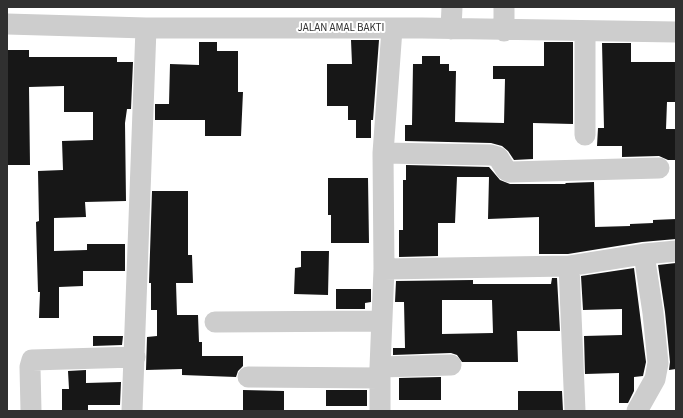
<!DOCTYPE html>
<style>
body{margin:0}
#map{position:relative;width:683px;height:418px;overflow:hidden;background:#fff;font-family:"Source Sans 3",sans-serif}
canvas{display:block}
.frame{position:absolute;inset:0;border:8px solid #303030;pointer-events:none}
</style>
<div id="map">
<canvas width="683" height="418"></canvas>
<div class="frame"></div>
</div>
<script>
const ctx = document.querySelector('canvas').getContext('2d');
ctx.lineJoin = 'round';
function fill(path, color) { ctx.fillStyle = color; ctx.fill(path, 'evenodd'); }
const toPath = rows => new Path2D(rows.map(r => 'M' + r).join(''));
function strokePath(path, color, width, dash) { ctx.strokeStyle = color; ctx.lineWidth = width; ctx.lineCap = dash ? 'butt' : 'round'; ctx.setLineDash(dash || []); ctx.stroke(path); }
function label(font, color, halo, rows, align = 'center') {
  ctx.font = font + ' "Source Sans 3",sans-serif'; ctx.lineWidth = 4; ctx.setLineDash([]); ctx.textBaseline = 'middle'; ctx.strokeStyle = halo; ctx.fillStyle = color; for (const [text, x, y, turn = 0] of rows) {
    ctx.save(); ctx.translate(x, y); ctx.rotate((+turn || 0) * Math.PI / 180); ctx.textAlign = isNaN(turn) ? turn : align; if (halo) ctx.strokeText(text, 0, 0); ctx.fillText(text, 0, 0); ctx.restore();
  }
}
fill(toPath([
 [351,40,379,40,373,120,371,120,371,138,356,138,356,120,348,120,348,106,327,106,327,64,352,64],
 [199,42,217,42,217,51,238,51,238,92,243,92,241,136,205,136,205,120,155,120,155,104,169,104,170,64,199,65],
 [544,42,573,42,573,124,533,123,533,159,514,160,508,151,502,146,491,143,405,141,405,125,412,125,413,64,422,64,422,56,440,56,440,64,449,64,449,71,456,71,455,122,504,123,505,79,493,79,493,66,544,66],
 [602,43,631,43,631,62,676,62,676,102,667,102,666,129,675,129,675,160,668,160,659,156,622,157,622,146,597,146,598,128,604,128],
 [7,50,29,50,29,57,117,57,117,62,133,62,131,109,127,109,125,123,126,201,85,202,86,217,54,218,54,251,87,250,87,244,125,244,125,271,83,271,83,286,59,287,59,318,39,318,40,292,38,292,37,258,36,222,39,221,38,171,63,170,62,141,93,140,93,112,64,112,64,86,29,87,30,165,7,165],
 [406,165,489,167,500,180,510,184,565,184,566,183,594,182,595,227,630,226,630,224,653,223,653,220,676,219,676,239,642,242,568,254,539,254,539,217,488,219,489,177,457,177,455,223,438,223,438,256,399,257,399,230,403,230,403,180,406,180],
 [328,178,368,178,369,243,331,243,331,215,328,215],
 [152,191,188,191,188,255,192,255,193,283,176,283,177,315,198,315,199,342,202,342,202,356,243,356,243,366,238,371,236,377,182,375,182,369,146,370,147,337,157,336,157,310,151,310,151,283,149,283],
 [301,251,329,251,328,295,294,294,295,268,301,267],
 [676,263,676,369,669,370,670,362,665,312,658,265],
 [634,268,646,362,643,376,634,377,634,391,628,403,619,403,619,373,585,374,584,336,622,335,622,309,583,310,581,276],
 [552,278,557,278,560,331,517,331,518,362,462,362,457,355,451,353,393,355,393,348,405,348,404,302,395,302,396,281,473,280,473,284,551,284],
 [442,300,492,300,493,333,442,334],
 [336,289,371,289,371,302,365,303,365,309,336,309],
 [93,336,123,336,122,345,93,346],
 [86,370,86,383,121,382,120,405,88,405,88,411,62,411,62,389,69,389,68,371],
 [441,377,441,400,399,400,399,378],
 [243,390,284,391,284,411,243,411],
 [326,390,367,390,367,406,326,406],
 [518,391,562,391,563,411,518,411]
]), '#171717');
strokePath(toPath([
 [504,7,504,31],
 [7,24,146,28,422,28,676,32],
 [451,29,452,7],
 [585,31,585,135],
 [383,153,491,155,498,157,506,170,510,172,659,168],
 [569,266,575,411],
 [384,269,569,266,644,254],
 [215,322,382,321],
 [380,367,451,365],
 [248,377,380,378],
 [31,411,30,367,32,360,135,357],
 [132,411,146,28],
 [380,411,380,367,384,269,383,153,392,29],
 [637,411,655,379,658,363,653,313,644,254,676,251]
]), '#cdcdcd', 21);
label('11px', '#303030', '#fff', [
 ["JALAN AMAL BAKTI",341,29]
]);
</script>
